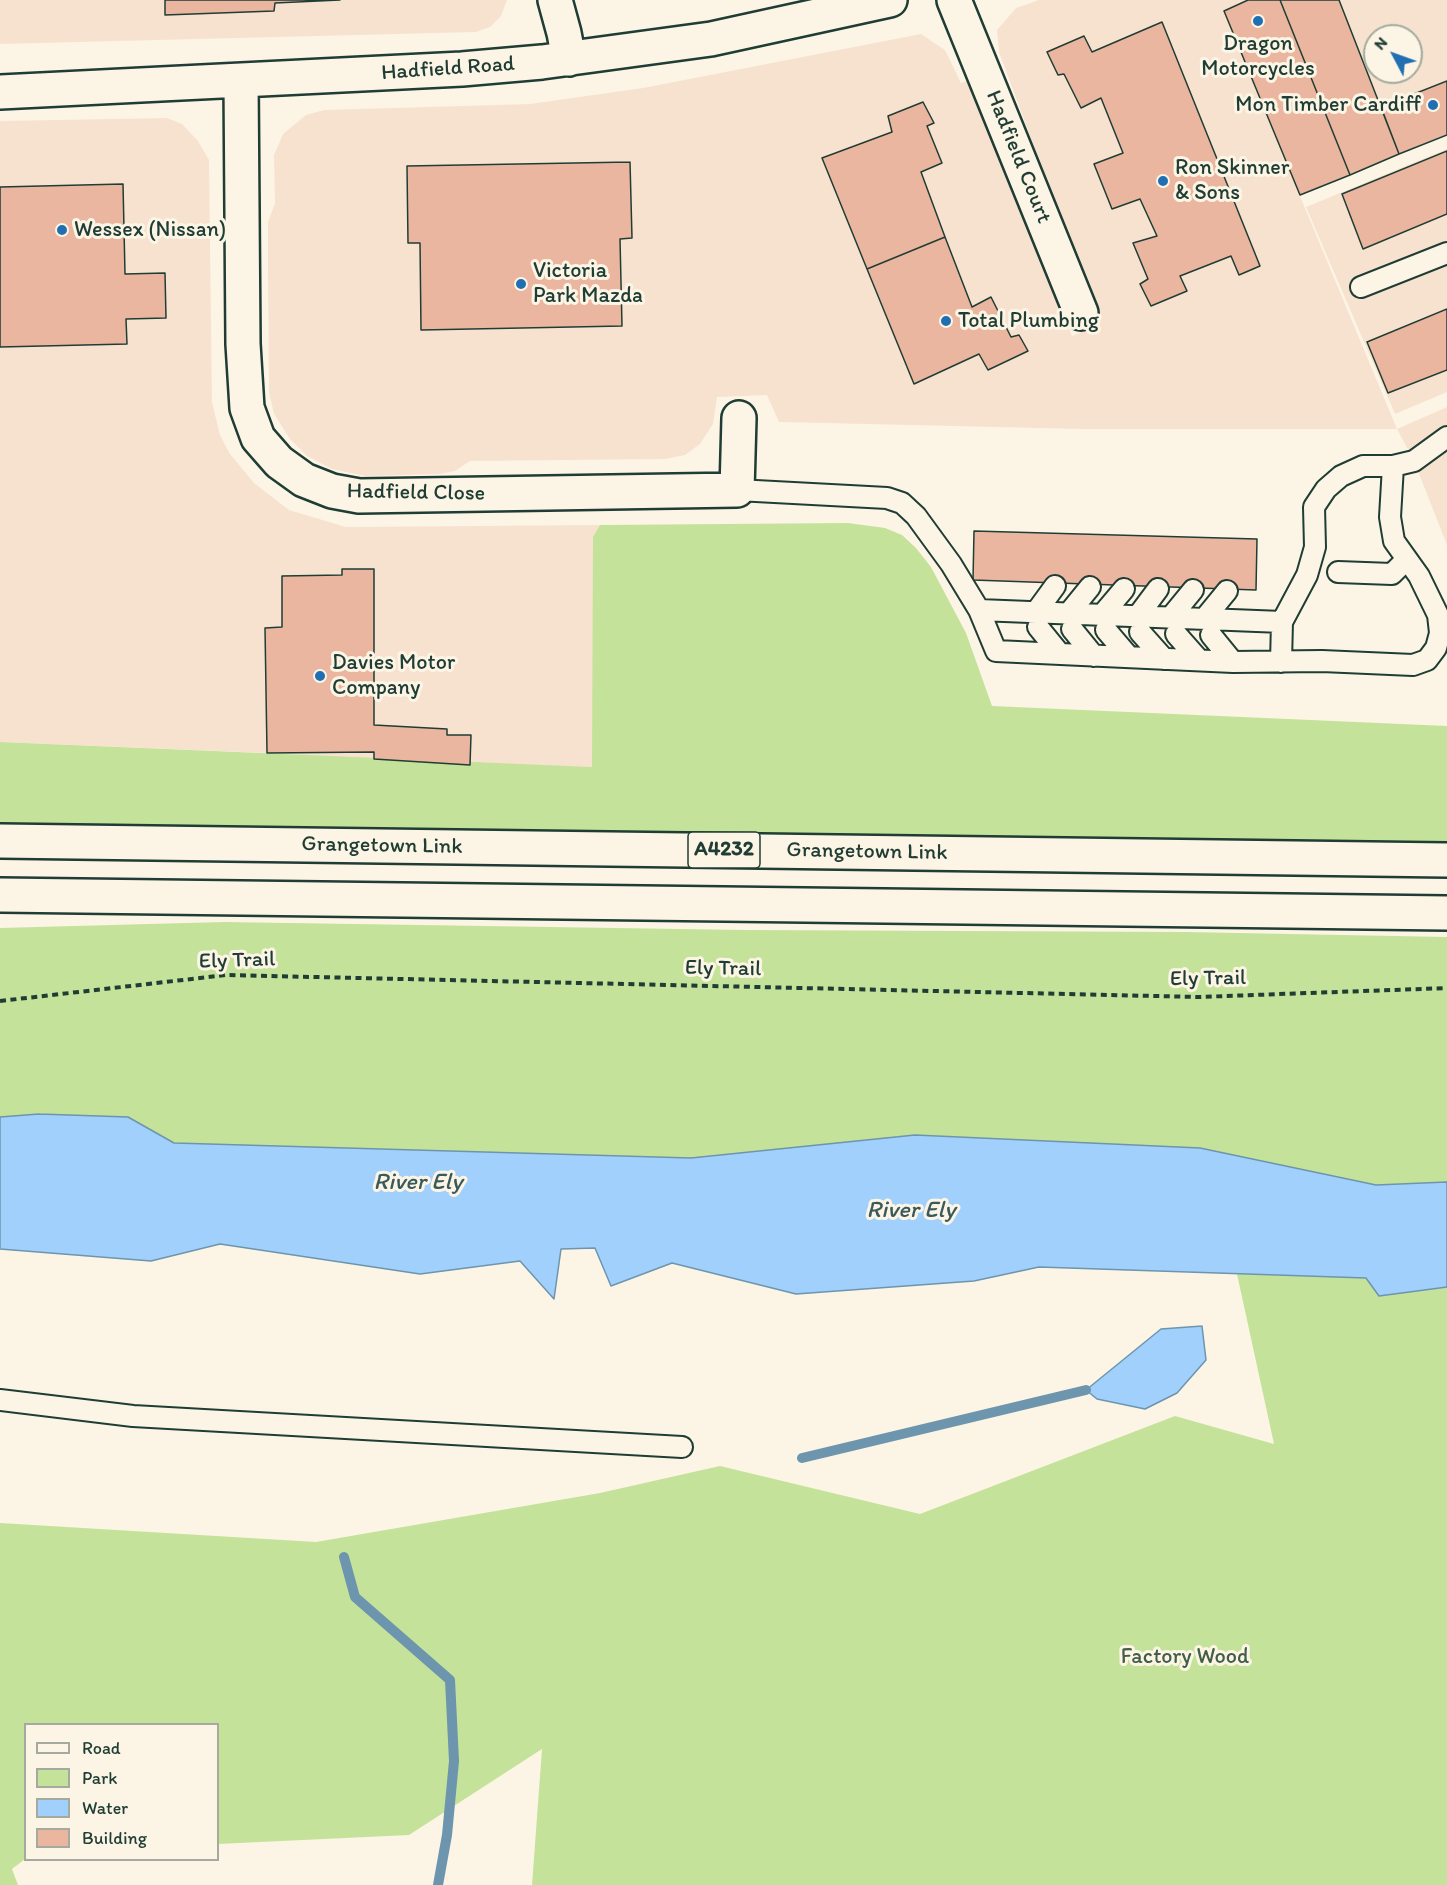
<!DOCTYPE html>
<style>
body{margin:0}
#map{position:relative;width:1447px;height:1885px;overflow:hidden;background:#fcf5e5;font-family:Itim,sans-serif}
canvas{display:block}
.legend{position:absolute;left:24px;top:1723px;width:195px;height:138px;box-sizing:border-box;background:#fcf5e5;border:2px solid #a4ab9e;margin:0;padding:8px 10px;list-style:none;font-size:18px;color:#1f3d34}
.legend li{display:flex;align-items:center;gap:12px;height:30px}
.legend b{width:30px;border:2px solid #a4ab9e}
.north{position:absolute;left:1363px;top:24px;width:60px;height:60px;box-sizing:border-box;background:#fcf5e5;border:2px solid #a4ab9e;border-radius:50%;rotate:311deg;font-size:16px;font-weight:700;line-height:24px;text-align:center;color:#1f3d34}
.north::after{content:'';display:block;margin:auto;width:21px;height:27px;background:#1f6fb2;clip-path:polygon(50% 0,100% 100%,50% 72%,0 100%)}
</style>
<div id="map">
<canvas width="1447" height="1885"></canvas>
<ul class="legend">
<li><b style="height:8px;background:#fcf5e5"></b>Road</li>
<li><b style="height:16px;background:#c5e29a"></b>Park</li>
<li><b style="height:16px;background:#a1d0fd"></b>Water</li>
<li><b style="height:16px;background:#ebb69f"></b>Building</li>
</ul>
<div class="north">N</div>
</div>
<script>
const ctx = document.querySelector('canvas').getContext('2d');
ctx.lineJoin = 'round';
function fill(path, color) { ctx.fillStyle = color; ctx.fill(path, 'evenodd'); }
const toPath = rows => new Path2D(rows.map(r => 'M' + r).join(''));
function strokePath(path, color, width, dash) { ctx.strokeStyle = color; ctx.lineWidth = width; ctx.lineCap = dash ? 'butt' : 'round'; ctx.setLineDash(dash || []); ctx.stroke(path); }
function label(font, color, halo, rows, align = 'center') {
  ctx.font = font + ' Itim,sans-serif'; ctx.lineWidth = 6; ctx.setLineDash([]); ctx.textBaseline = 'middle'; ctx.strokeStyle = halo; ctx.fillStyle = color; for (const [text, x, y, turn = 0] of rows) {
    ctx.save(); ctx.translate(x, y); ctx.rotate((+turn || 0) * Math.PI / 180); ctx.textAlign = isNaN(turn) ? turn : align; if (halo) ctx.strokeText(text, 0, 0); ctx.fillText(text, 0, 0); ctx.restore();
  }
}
fill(toPath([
 [0,0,507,0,501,16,490,27,476,32,0,44],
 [1039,0,1447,0,1447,135,1300,196,1397,429,1447,407,1447,545,1414,461,1397,429,1082,429,779,422,767,395,717,397,713,424,700,444,685,455,665,459,470,461,455,471,440,474,365,476,332,469,307,456,290,439,274,414,269,392,268,271,268,222,275,203,274,155,283,134,306,115,324,110,530,104,643,88,921,34,945,50,961,83,969,80,1072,336,1100,325,999,52,997,30,1016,8],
 [1375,36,1411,36,1411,72,1375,72],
 [167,118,182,124,198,141,209,160,212,402,220,435,230,454,254,483,289,510,346,527,600,525,593,538,593,767,470,765,267,753,0,742,0,121],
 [1447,149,1447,392,1395,414,1306,207]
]), '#f7e2d0');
fill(toPath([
 [848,523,885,528,902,535,916,548,931,567,966,633,992,706,1447,726,1447,846,0,824,0,742,592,767,593,537,600,525],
 [224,922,746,930,1186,932,1447,937,1447,1182,1376,1185,1200,1148,915,1135,691,1158,174,1143,128,1117,39,1114,0,1117,0,928],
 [1237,1274,1366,1278,1379,1296,1447,1287,1447,1885,532,1885,542,1749,409,1835,218,1844,218,1724,26,1724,25,1859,12,1869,18,1885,0,1885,0,1523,316,1542,600,1493,720,1466,920,1514,1175,1416,1274,1444]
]), '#c5e29a');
const water = toPath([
 [39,1114,128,1117,174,1143,691,1158,915,1135,1200,1148,1376,1185,1447,1182,1447,1287,1379,1296,1366,1278,1039,1267,974,1281,796,1294,672,1263,611,1286,595,1248,561,1249,554,1299,520,1261,420,1274,220,1244,151,1261,0,1249,0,1117,39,1114],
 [1202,1326,1206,1360,1177,1393,1145,1409,1097,1399,1086,1390,1161,1329,1202,1326]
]);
fill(water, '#a1d0fd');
strokePath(water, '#6d95ad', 1.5);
strokePath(toPath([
 [802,1458,1086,1390],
 [344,1557,355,1597,450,1680,454,1761,447,1835,438,1885]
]), '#6d95ad', 10);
const building = toPath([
 [165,0,340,0,275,3,274,11,165,15,165,0],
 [1248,0,1280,0,1350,175,1300,195,1224,11,1248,0],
 [1280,0,1339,0,1399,154,1350,175,1280,0],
 [1162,22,1260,266,1239,275,1231,256,1180,276,1187,291,1151,306,1140,284,1148,279,1133,243,1157,236,1140,199,1112,209,1094,164,1123,153,1101,98,1081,108,1064,74,1058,75,1047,52,1084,36,1092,52,1162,22],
 [1447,81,1447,135,1399,154,1381,107,1447,81],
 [923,102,934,123,927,126,942,163,921,172,945,237,867,269,822,158,892,132,888,116,923,102],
 [1447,151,1447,214,1363,249,1342,194,1447,151],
 [630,162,632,238,620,239,622,326,421,330,420,243,408,243,407,166,630,162],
 [123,184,125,274,165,273,166,318,126,319,127,344,0,347,0,187,123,184],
 [945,237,972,307,991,297,1011,337,1019,335,1028,351,988,370,979,354,914,384,867,269,945,237],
 [1447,309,1447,370,1388,393,1367,342,1447,309],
 [974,531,1257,539,1256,590,973,580,974,531],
 [342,569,374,569,374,725,447,729,447,735,471,735,470,765,374,759,374,752,267,753,265,628,282,627,282,576,342,575,342,569]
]);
fill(building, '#ebb69f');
strokePath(building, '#1f3d34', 1.5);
const service = toPath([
 [1361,287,1447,253],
 [737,490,887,498,902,503,916,516,951,564,979,610,996,651,1233,662,1322,661,1413,665,1427,660,1436,648,1440,633,1438,615,1419,576,1394,541,1390,517,1393,466,1414,461,1447,437],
 [1338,572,1392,574,1406,560],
 [979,610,1282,622],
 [1036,612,1055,586],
 [1068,614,1090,587],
 [1102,615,1124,589],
 [1137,617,1158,589],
 [1170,618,1193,590],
 [1204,619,1227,591],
 [1038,627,1060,654],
 [1072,629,1094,656],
 [1106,630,1129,657],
 [1140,632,1164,659],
 [1176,634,1199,660],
 [1211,635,1233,662],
 [1281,662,1282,622,1307,575,1315,547,1314,507,1326,489,1341,476,1363,466,1393,466],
 [0,1400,133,1416,682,1447]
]);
const minor = toPath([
 [555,0,564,33,569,59],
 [954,0,1081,313],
 [241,80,243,344,247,408,258,438,279,462,304,480,332,491,359,496,737,490,739,418],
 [0,92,462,69,542,62,711,39,890,0]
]);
const primary = toPath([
 [0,841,1447,860],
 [0,895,1447,913]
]);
strokePath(service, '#1f3d34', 24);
strokePath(minor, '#1f3d34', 38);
strokePath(primary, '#1f3d34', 38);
strokePath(toPath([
 [0,1001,226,975,1199,997,1447,988]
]), '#1f3d34', 4, [6, 4.5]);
strokePath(service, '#fcf5e5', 20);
strokePath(minor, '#fcf5e5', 33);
strokePath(primary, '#fcf5e5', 33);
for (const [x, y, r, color] of [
 [1258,21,6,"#1f6fb2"],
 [1433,105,6,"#1f6fb2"],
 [1163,181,6,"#1f6fb2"],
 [62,230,6,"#1f6fb2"],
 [521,284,6,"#1f6fb2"],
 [946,321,6,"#1f6fb2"],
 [320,676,6,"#1f6fb2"]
]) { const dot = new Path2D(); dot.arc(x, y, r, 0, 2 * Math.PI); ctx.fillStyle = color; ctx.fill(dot); strokePath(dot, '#fcf5e5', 2); }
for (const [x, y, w] of [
 [724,850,72]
]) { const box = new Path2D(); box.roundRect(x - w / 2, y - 18, w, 36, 4.5); ctx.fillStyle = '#fcf5e5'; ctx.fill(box); strokePath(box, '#1f3d34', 1.5); }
label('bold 21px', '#1f3d34', null, [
 ["A4232",724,850]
]);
label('22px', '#1f3d34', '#fcf5e5', [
 ["Dragon",1258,44,"center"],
 ["Motorcycles",1258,69,"center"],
 ["Mon Timber Cardiff",1421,105,"right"],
 ["Ron Skinner",1175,168],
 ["& Sons",1175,193],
 ["Wessex (Nissan)",74,230],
 ["Victoria",533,271],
 ["Park Mazda",533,296],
 ["Total Plumbing",958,321],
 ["Davies Motor",332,663],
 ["Company",332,688]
], 'left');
label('22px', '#1f3d34', '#fcf5e5', [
 ["Hadfield Road",448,69,-4],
 ["Hadfield Court",1018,157,68],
 ["Hadfield Close",416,493,1],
 ["Grangetown Link",382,846,1],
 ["Grangetown Link",867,852,1],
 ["Ely Trail",237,961,-2],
 ["Ely Trail",723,969,1],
 ["Ely Trail",1208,979,-1]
]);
label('22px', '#405e48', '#fcf5e5', [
 ["Factory Wood",1185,1657]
]);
label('italic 24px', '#395a5c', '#fcf5e5', [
 ["River Ely",418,1183],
 ["River Ely",911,1211]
]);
</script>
